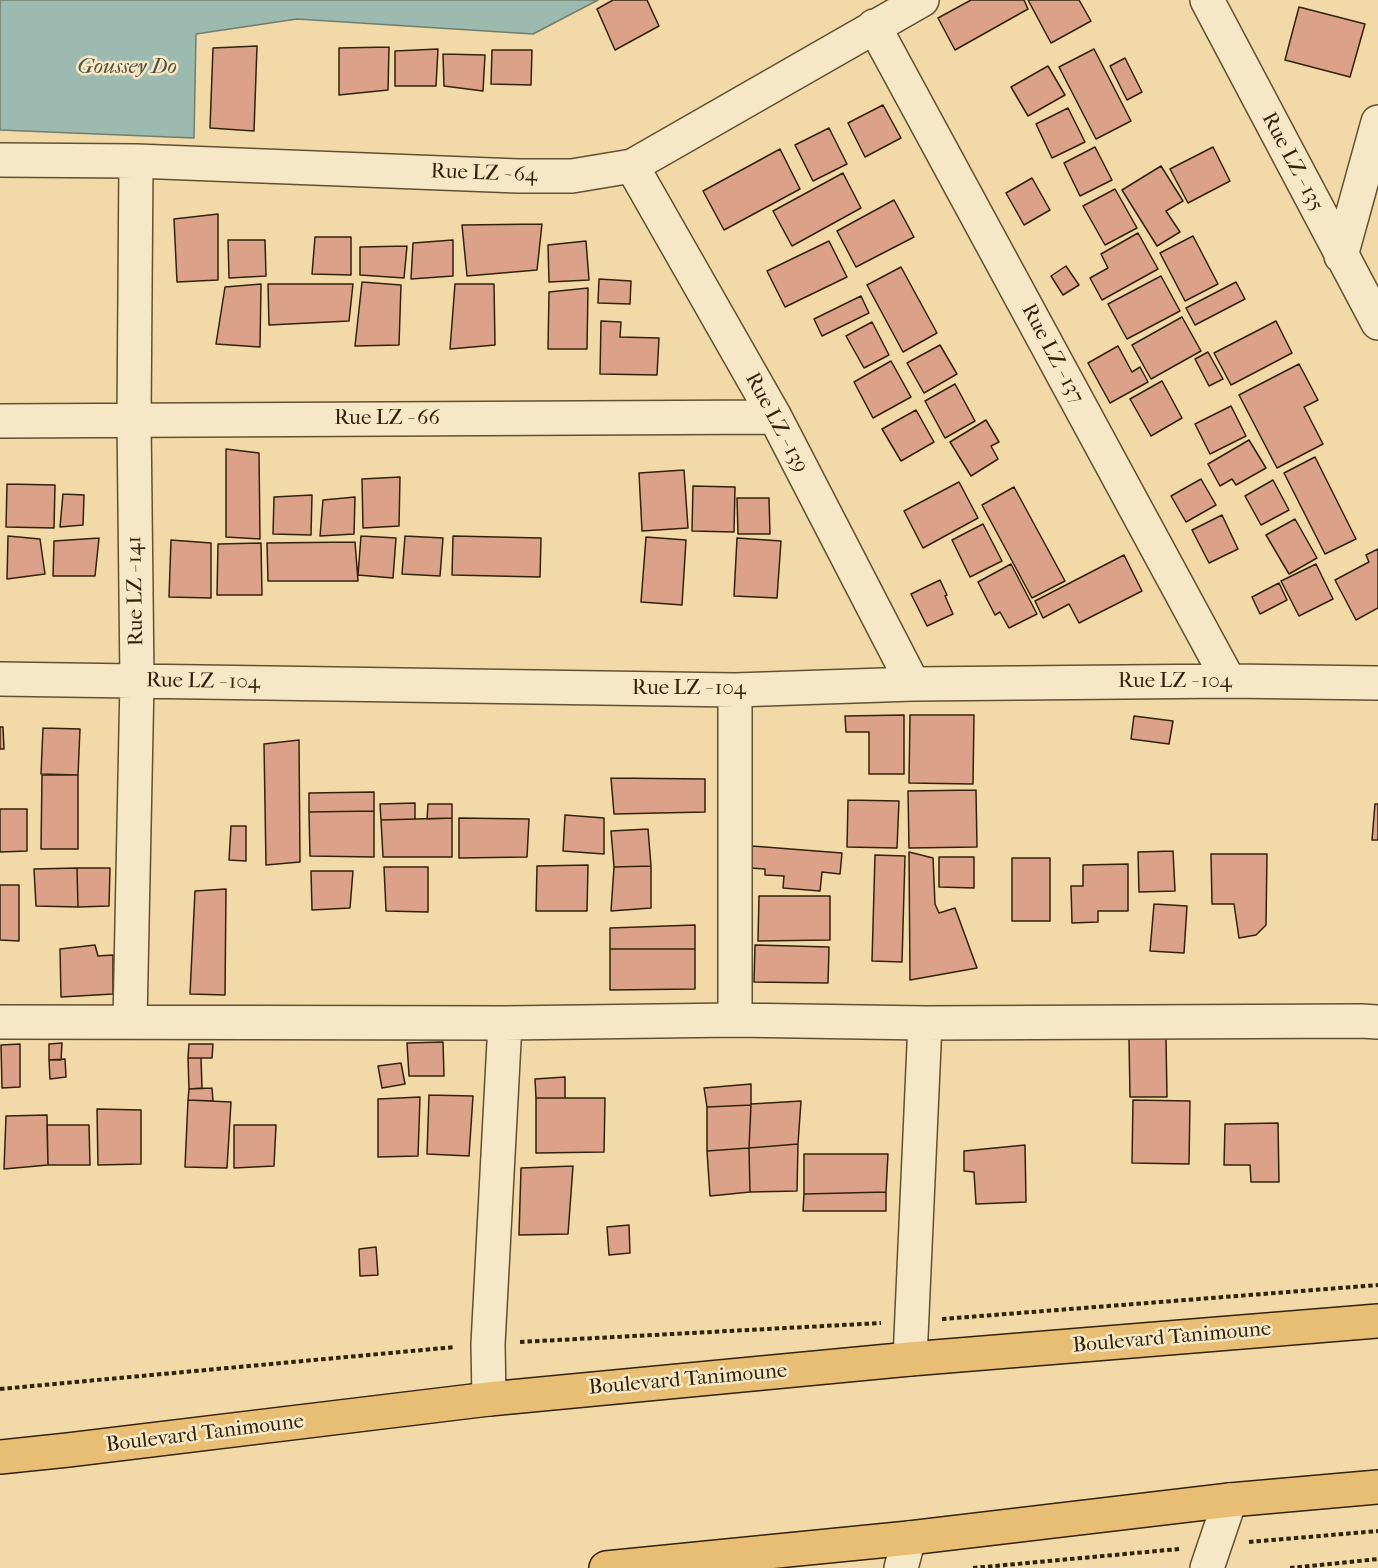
<!DOCTYPE html>
<style>
body{margin:0}
canvas{display:block;background:#f1daa8}
</style>
<canvas width="1378" height="1568"></canvas>
<script>
const ctx = document.querySelector('canvas').getContext('2d');
ctx.lineJoin = 'round';
function fill(path, color) { ctx.fillStyle = color; ctx.fill(path, 'evenodd'); }
const toPath = rows => new Path2D(rows.map(r => 'M' + r).join(''));
function strokePath(path, color, width, dash) { ctx.strokeStyle = color; ctx.lineWidth = width; ctx.lineCap = dash ? 'butt' : 'round'; ctx.setLineDash(dash || []); ctx.stroke(path); }
function label(font, color, halo, rows, align = 'center') {
  ctx.font = font + ' "IM FELL French Canon",serif'; ctx.lineWidth = 5; ctx.setLineDash([]); ctx.textBaseline = 'middle'; ctx.strokeStyle = halo; ctx.fillStyle = color; for (const [text, x, y, turn = 0] of rows) {
    ctx.save(); ctx.translate(x, y); ctx.rotate((+turn || 0) * Math.PI / 180); ctx.textAlign = isNaN(turn) ? turn : align; if (halo) ctx.strokeText(text, 0, 0); ctx.fillText(text, 0, 0); ctx.restore();
  }
}
const water = toPath([
 [0,0,598,0,533,34,297,19,196,34,194,138,0,130,0,0]
]);
fill(water, '#9cbaaf');
strokePath(water, '#727d6d', 1.5);
const building = toPath([
 [613,0,647,0,659,26,615,50,597,9,613,0],
 [971,0,1024,0,1028,9,955,50,938,18,971,0],
 [1028,0,1079,0,1091,21,1051,43,1028,0],
 [1299,7,1365,24,1350,77,1285,60,1299,7],
 [257,46,254,131,210,128,213,48,257,46],
 [389,47,388,90,339,95,339,48,389,47],
 [438,49,436,86,395,86,395,51,438,49],
 [1094,49,1131,121,1096,139,1059,67,1094,49],
 [492,50,532,50,531,85,491,84,492,50],
 [443,54,485,55,483,91,444,86,443,54],
 [1125,58,1142,92,1127,100,1110,66,1125,58],
 [1048,66,1065,95,1028,116,1011,87,1048,66],
 [883,105,901,138,865,157,848,123,883,105],
 [1068,108,1085,142,1052,158,1036,124,1068,108],
 [829,128,847,164,813,181,795,145,829,128],
 [1095,147,1112,180,1080,196,1064,163,1095,147],
 [1213,147,1230,181,1188,203,1170,169,1213,147],
 [780,149,800,189,724,230,703,191,780,149],
 [1161,166,1183,201,1166,211,1180,232,1157,246,1122,190,1161,166],
 [843,173,861,208,792,246,773,211,843,173],
 [1032,178,1050,210,1024,225,1006,193,1032,178],
 [1115,189,1137,228,1105,245,1083,206,1115,189],
 [894,200,914,237,856,267,837,231,894,200],
 [218,214,218,280,177,282,174,219,218,214],
 [542,224,537,270,467,276,462,225,542,224],
 [1138,233,1158,269,1102,300,1090,278,1108,268,1101,254,1138,233],
 [1193,236,1218,284,1185,301,1160,253,1193,236],
 [315,237,351,237,351,275,312,274,315,237],
 [228,240,265,240,266,276,229,278,228,240],
 [453,240,453,276,411,279,413,243,453,240],
 [586,241,589,280,549,282,548,245,586,241],
 [829,241,847,277,785,307,767,271,829,241],
 [407,246,404,278,360,275,360,247,407,246],
 [1066,266,1079,285,1063,295,1051,276,1066,266],
 [901,267,937,333,903,352,867,285,901,267],
 [1161,276,1180,311,1127,339,1108,304,1161,276],
 [599,279,631,281,630,304,598,303,599,279],
 [362,282,401,285,399,345,355,346,362,282],
 [1236,282,1245,299,1195,325,1186,308,1236,282],
 [261,284,260,347,216,344,225,287,261,284],
 [268,284,353,284,349,321,269,325,268,284],
 [455,284,494,284,495,345,450,349,455,284],
 [588,288,587,349,548,349,549,292,588,288],
 [861,296,869,313,822,336,814,319,861,296],
 [1182,317,1201,351,1151,379,1132,345,1182,317],
 [601,321,621,322,620,337,659,338,657,375,600,374,601,321],
 [1276,321,1292,353,1231,385,1214,353,1276,321],
 [872,322,889,355,864,368,846,336,872,322],
 [940,345,957,374,924,393,907,363,940,345],
 [1118,346,1132,372,1140,367,1148,382,1110,403,1088,363,1118,346],
 [1208,352,1223,379,1209,386,1195,359,1208,352],
 [891,361,911,397,873,418,854,382,891,361],
 [1299,364,1318,400,1304,407,1323,444,1277,468,1239,395,1299,364],
 [1162,381,1182,418,1151,436,1130,399,1162,381],
 [955,384,975,421,945,438,925,401,955,384],
 [1231,406,1246,436,1210,454,1195,424,1231,406],
 [916,410,934,442,901,461,882,429,916,410],
 [986,420,999,442,991,446,998,459,971,476,950,442,986,420],
 [1249,440,1266,468,1236,485,1232,479,1220,486,1208,464,1249,440],
 [226,449,259,453,260,539,226,537,226,449],
 [1315,457,1356,539,1325,554,1284,473,1315,457],
 [684,470,688,528,642,531,639,473,684,470],
 [400,477,399,526,363,528,362,479,400,477],
 [1201,479,1216,505,1186,522,1171,496,1201,479],
 [1273,480,1289,510,1261,525,1245,496,1273,480],
 [959,482,978,518,923,548,904,511,959,482],
 [7,484,55,485,54,528,6,527,7,484],
 [693,486,735,487,734,532,692,531,693,486],
 [1014,487,1065,581,1032,598,982,505,1014,487],
 [63,494,84,495,83,525,60,527,63,494],
 [312,495,311,535,273,534,274,497,312,495],
 [355,497,354,534,320,536,323,500,355,497],
 [737,498,769,498,770,534,738,534,737,498],
 [1222,515,1238,549,1209,563,1192,530,1222,515],
 [1295,519,1317,558,1289,574,1266,535,1295,519],
 [983,524,1002,561,970,577,952,540,983,524],
 [8,536,40,539,45,574,7,579,8,536],
 [361,536,396,538,393,578,358,575,361,536],
 [405,536,443,538,440,576,402,574,405,536],
 [453,536,541,538,540,577,452,575,453,536],
 [646,537,686,540,682,605,641,602,646,537],
 [99,538,95,576,53,576,54,541,99,538],
 [737,538,781,541,777,598,734,596,737,538],
 [171,540,211,543,211,598,169,597,171,540],
 [355,542,358,581,268,581,267,543,355,542],
 [261,543,262,595,217,595,218,544,261,543],
 [1378,549,1378,608,1356,620,1335,580,1369,562,1366,555,1378,549],
 [1124,555,1142,591,1079,623,1069,604,1043,618,1035,601,1124,555],
 [1011,564,1037,614,1009,628,1000,612,995,615,978,582,1011,564],
 [1316,564,1333,599,1299,616,1281,581,1316,564],
 [940,580,947,595,945,596,953,614,927,626,911,594,940,580],
 [1279,583,1287,600,1260,614,1252,597,1279,583],
 [904,715,904,774,869,774,869,732,846,732,845,716,904,715],
 [910,715,974,715,973,784,909,783,910,715],
 [1134,716,1173,721,1169,744,1131,739,1134,716],
 [0,727,3,727,4,749,0,749,0,727],
 [43,728,80,729,78,775,41,774,43,728],
 [299,740,300,862,266,865,264,744,299,740],
 [42,775,78,775,78,849,41,849,42,775],
 [611,778,705,779,705,812,614,814,611,778],
 [976,790,977,847,909,848,908,791,976,790],
 [374,792,374,811,309,812,309,793,374,792],
 [848,800,899,801,897,848,847,847,848,800],
 [415,803,415,819,381,820,380,804,415,803],
 [428,804,452,804,452,818,427,819,428,804],
 [1375,804,1378,804,1378,840,1372,840,1375,804],
 [0,809,27,809,27,851,0,852,0,809],
 [374,811,374,857,310,856,309,812,374,811],
 [565,815,604,818,604,854,563,851,565,815],
 [452,818,452,857,383,857,381,820,452,818],
 [459,818,529,819,527,857,459,858,459,818],
 [231,826,246,826,246,861,229,860,231,826],
 [648,829,651,866,614,867,611,831,648,829],
 [752,846,842,853,840,874,822,872,820,891,783,888,784,876,765,875,765,869,750,868,752,846],
 [1173,851,1175,891,1139,892,1138,852,1173,851],
 [909,852,933,858,935,904,939,913,955,908,977,968,910,980,909,852],
 [1211,854,1267,854,1266,925,1256,935,1239,938,1234,904,1212,904,1211,854],
 [875,855,905,856,902,962,872,961,875,855],
 [939,857,974,857,974,888,939,887,939,857],
 [1012,858,1050,858,1050,921,1012,921,1012,858],
 [1128,864,1128,911,1098,911,1098,922,1072,923,1071,886,1083,886,1083,865,1128,864],
 [588,865,587,911,536,911,537,866,588,865],
 [651,866,651,908,611,911,614,867,651,866],
 [384,867,428,867,428,912,386,911,384,867],
 [77,868,110,868,109,906,78,907,77,868],
 [77,868,78,907,36,906,34,869,77,868],
 [311,871,353,871,350,908,312,910,311,871],
 [0,885,19,885,19,941,0,940,0,885],
 [226,889,225,995,190,994,195,891,226,889],
 [759,896,830,896,830,940,758,941,759,896],
 [1154,904,1187,906,1184,953,1150,951,1154,904],
 [695,925,695,949,610,949,610,928,695,925],
 [95,945,98,956,113,955,113,994,61,997,60,949,95,945],
 [755,945,829,947,828,983,754,982,755,945],
 [610,949,695,949,695,989,610,990,610,949],
 [1166,1038,1167,1097,1130,1097,1129,1039,1166,1038],
 [443,1042,444,1076,409,1076,407,1043,443,1042],
 [62,1043,61,1060,49,1060,49,1044,62,1043],
 [20,1044,20,1087,2,1088,1,1045,20,1044],
 [189,1044,213,1044,212,1058,188,1058,189,1044],
 [188,1058,201,1058,202,1088,189,1089,188,1058],
 [65,1059,66,1077,50,1079,49,1060,65,1059],
 [401,1063,405,1084,382,1088,378,1066,401,1063],
 [565,1077,565,1098,536,1098,535,1079,565,1077],
 [751,1084,751,1105,707,1107,704,1088,751,1084],
 [212,1088,213,1101,188,1100,189,1089,212,1088],
 [429,1095,473,1096,469,1156,427,1154,429,1095],
 [420,1097,418,1156,378,1157,378,1099,420,1097],
 [536,1098,605,1098,604,1152,536,1153,536,1098],
 [188,1100,231,1102,227,1168,185,1167,188,1100],
 [1133,1100,1190,1101,1189,1164,1132,1163,1133,1100],
 [801,1101,798,1144,749,1148,751,1104,801,1101],
 [751,1105,749,1148,707,1151,707,1107,751,1105],
 [97,1109,141,1110,141,1164,98,1165,97,1109],
 [47,1115,48,1165,4,1169,6,1116,47,1115],
 [1278,1123,1279,1182,1251,1182,1250,1165,1224,1165,1225,1124,1278,1123],
 [47,1125,89,1125,90,1165,48,1165,47,1125],
 [234,1125,276,1125,274,1166,234,1168,234,1125],
 [798,1144,797,1191,750,1192,749,1148,798,1144],
 [1025,1145,1026,1202,976,1204,974,1172,964,1171,964,1151,1025,1145],
 [749,1148,750,1192,710,1196,707,1151,749,1148],
 [804,1154,888,1154,886,1192,804,1194,804,1154],
 [573,1166,568,1234,519,1235,521,1168,573,1166],
 [886,1192,886,1211,803,1211,804,1194,886,1192],
 [629,1225,630,1253,609,1255,607,1227,629,1225],
 [376,1247,378,1275,360,1276,359,1249,376,1247]
]);
fill(building, '#dca189');
strokePath(building, '#33220b', 1.5);
const minor = toPath([
 [1207,0,1378,323],
 [874,26,1229,681],
 [0,160,136,161,518,176,572,176,632,166,922,0],
 [632,166,775,417,913,684],
 [1341,256,1378,122],
 [0,421,775,417],
 [0,679,735,690,913,684,1229,681,1378,683],
 [735,690,735,1020],
 [130,1021,137,681,134,420,136,161],
 [0,1022,505,1023,735,1020,925,1023,1361,1021,1378,1022],
 [910,1359,925,1023],
 [489,1399,488,1344,505,1023],
 [901,1568,909,1538],
 [1207,1568,1230,1500]
]);
const major = toPath([
 [0,1457,68,1450,489,1399,910,1359,1378,1321],
 [606,1568,909,1538,1230,1500,1378,1487]
]);
strokePath(minor, '#625032', 36);
strokePath(major, '#33220b', 36);
strokePath(toPath([
 [942,1319,1378,1285],
 [520,1342,881,1323],
 [0,1389,455,1347],
 [1249,1542,1378,1531],
 [973,1568,1179,1549],
 [1290,1568,1378,1559]
]), '#33220b', 4, [4.5, 3]);
strokePath(minor, '#f6e7c6', 33);
strokePath(major, '#e8bd74', 33);
label('21px', '#33220b', '#f6e7c6', [
 ["Rue LZ - 135",1292,162,62],
 ["Rue LZ - 64",484,174,2],
 ["Rue LZ - 137",1052,354,62],
 ["Rue LZ - 66",387,419],
 ["Rue LZ - 139",776,423,62],
 ["Rue LZ - 141",136,591,-91],
 ["Rue LZ - 104",203,682,1],
 ["Rue LZ - 104",1175,682],
 ["Rue LZ - 104",689,689],
 ["Boulevard Tanimoune",1172,1338,-5],
 ["Boulevard Tanimoune",688,1380,-5],
 ["Boulevard Tanimoune",205,1434,-7]
]);
label('italic 22px', '#52503c', '#f6e7c6', [
 ["Goussey Do",127,68]
]);
</script>
